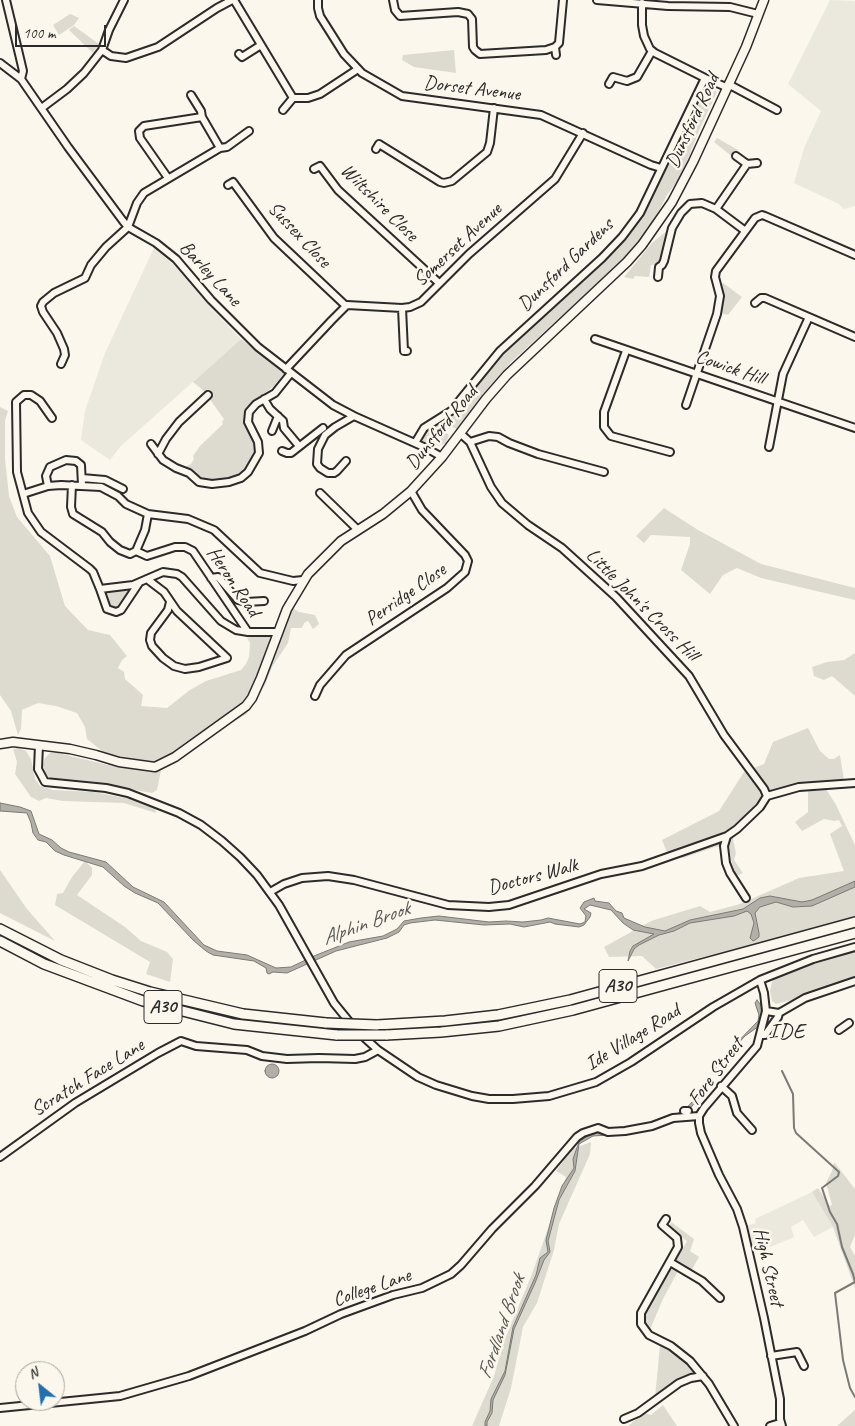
<!DOCTYPE html>
<style>
body{margin:0}
#map{position:relative;width:855px;height:1426px;overflow:hidden;background:#fbf7ec;font-family:Caveat,sans-serif}
canvas{display:block}
.north{position:absolute;left:15px;top:1361px;width:50px;height:50px;box-sizing:border-box;background:#fbf7ec;border:1px solid #a8a59f;border-radius:50%;rotate:331deg;font-size:14px;font-weight:700;line-height:20px;text-align:center;color:#2b2b2b}
.north::after{content:'';display:block;margin:auto;width:18px;height:22px;background:#1f6fb2;clip-path:polygon(50% 0,100% 100%,50% 72%,0 100%)}
.scale{position:absolute;left:15px;top:25px;width:91px;height:22px;box-sizing:border-box;border:2px solid #2b2b2b;border-top:0;padding-left:6px;font-size:15px;line-height:18px;white-space:nowrap;color:#2b2b2b;-webkit-text-stroke:4px #fbf7ec;paint-order:stroke}
</style>
<div id="map">
<canvas width="855" height="1426"></canvas>
<div class="north">N</div>
<div class="scale">100 m</div>
</div>
<script>
const ctx = document.querySelector('canvas').getContext('2d');
ctx.lineJoin = 'round';
function fill(path, color) { ctx.fillStyle = color; ctx.fill(path, 'evenodd'); }
const toPath = rows => new Path2D(rows.map(r => 'M' + r).join(''));
function strokePath(path, color, width, dash) { ctx.strokeStyle = color; ctx.lineWidth = width; ctx.lineCap = dash ? 'butt' : 'round'; ctx.setLineDash(dash || []); ctx.stroke(path); }
function label(font, color, halo, rows, align = 'center') {
  ctx.font = font + ' Caveat,sans-serif'; ctx.lineWidth = 5; ctx.setLineDash([]); ctx.textBaseline = 'middle'; ctx.strokeStyle = halo; ctx.fillStyle = color; for (const [text, x, y, turn = 0] of rows) {
    ctx.save(); ctx.translate(x, y); ctx.rotate((+turn || 0) * Math.PI / 180); ctx.textAlign = isNaN(turn) ? turn : align; if (halo) ctx.strokeText(text, 0, 0); ctx.fillText(text, 0, 0); ctx.restore();
  }
}
fill(toPath([
 [830,0,855,1,855,206,844,209,839,204,794,183,804,148,821,111,788,84],
 [154,248,178,268,211,308,241,339,121,446,110,460,81,440,85,411,105,353],
 [812,1192,833,1227,814,1237,803,1220,791,1227,794,1237,770,1247,768,1244,749,1253,743,1227,756,1223,755,1219]
]), '#ebe8de');
fill(toPath([
 [70,14,79,18,74,25,59,35,53,25],
 [74,26,99,44,93,53,69,30],
 [454,50,456,73,414,67,402,60,403,55],
 [708,86,713,87,717,92,701,126,681,176,667,195,651,226,632,251,590,293,556,321,511,362,457,429,449,426,436,428,432,431,426,442,421,441,420,438,427,428,448,415,461,404,496,359,639,219,700,96],
 [717,138,738,150,734,158,714,142],
 [668,230,662,258,658,264,651,265,649,277,635,276,633,279,624,277,652,243],
 [723,283,742,297,728,315,721,313,724,300,722,284],
 [241,339,284,373,274,386,251,403,248,407,246,413,256,442,254,453,247,469,240,475,231,478,217,481,202,480,186,469,187,466,191,464,194,459,193,456,200,446,223,424,222,422,224,419,204,391,193,382],
 [0,407,8,411,5,421,5,459,9,496,17,517,50,556,65,606,88,630,110,635,127,656,122,660,118,668,124,672,125,679,143,695,141,706,167,708,190,690,206,681,241,670,246,664,249,657,250,643,247,638,256,635,271,637,285,601,291,607,299,612,315,615,319,624,313,629,308,621,304,623,302,628,291,628,288,643,272,667,265,685,248,709,247,714,159,762,161,770,157,790,152,793,85,781,56,780,49,777,44,772,43,764,45,758,50,753,58,753,108,765,106,754,87,739,85,727,77,713,56,706,38,703,22,710,21,729,18,735,11,711,0,695],
 [438,431,446,432,449,435,446,443,438,446,433,444,431,440,433,436],
 [664,508,698,530,761,564,855,588,855,600,761,578,737,568,723,575,710,594,681,570,690,544,690,537,651,535,644,543,636,536],
 [133,587,118,610,110,609,103,593,104,591],
 [855,653,855,696,832,676,824,680,814,676,812,667,827,662,844,660],
 [808,728,820,751,829,759,834,759,840,755,844,780,829,782,826,789,836,805,855,845,855,916,783,937,656,969,642,956,609,957,604,947,651,921,700,906,710,912,740,904,799,878,844,871,830,834,842,826,839,820,834,821,824,819,802,831,795,822,808,812,808,789,807,784,763,794,746,816,731,830,736,853,734,860,743,873,736,876,731,860,729,845,715,847,683,858,679,857,670,860,662,840,719,811,744,772,764,764,773,742],
 [19,748,26,751,31,759,35,779,40,786,53,790,94,792,130,799,155,809,156,813,124,803,63,801,46,798,39,801,31,797,15,774,17,762,13,749],
 [85,861,92,868,92,875,77,895,125,927,141,941,167,952,173,959,170,982,146,974,150,962,55,905,57,894,63,893,72,877],
 [0,870,27,909,55,941,0,913],
 [855,950,855,977,799,998,776,1004,772,1001,770,991,772,982,774,979,813,962],
 [591,1142,590,1154,559,1224,554,1250,537,1303,523,1327,511,1388,499,1426,472,1426,494,1376,504,1341,532,1274,566,1177,556,1171,572,1149],
 [834,1162,855,1189,855,1235,850,1247,855,1256,855,1288,833,1227,812,1192,818,1188,830,1206,832,1205,826,1183,832,1171],
 [671,1222,694,1239,690,1251,699,1257,690,1273,675,1262,687,1241,671,1229,670,1226],
 [673,1268,678,1271,662,1301,649,1332,644,1324,644,1316,670,1271],
 [660,1345,679,1355,697,1372,679,1381,655,1398],
 [663,1405,677,1426,628,1426,644,1413,651,1415],
 [855,1410,855,1426,837,1426]
]), '#dddad0');
const water = toPath([
 [0,803,20,807,31,811,39,834,52,840,61,848,69,852,106,862,133,887,164,902,204,945,217,951,247,955,276,968,291,967,314,956,349,942,383,936,397,929,404,921,421,918,439,916,489,922,506,921,523,922,541,920,548,918,580,924,585,922,586,916,580,908,584,902,594,898,595,901,609,903,616,911,622,913,624,918,645,927,665,931,690,920,743,909,760,898,770,896,802,902,812,900,855,881,855,887,812,906,793,907,776,902,760,907,755,913,759,933,759,937,755,940,753,941,750,938,754,923,751,914,747,911,734,916,690,923,674,931,659,935,639,945,634,949,628,961,630,951,633,946,654,934,633,930,623,923,611,910,590,905,584,909,591,913,590,917,584,925,579,927,555,924,550,922,524,927,510,924,484,925,435,920,410,923,404,925,399,932,387,938,336,951,287,973,273,972,269,974,267,973,266,968,254,961,213,955,206,951,193,940,158,903,135,893,124,886,103,867,64,855,55,851,46,842,38,840,33,833,31,823,27,813,0,811,0,803],
 [757,1000,763,1008,759,1026,745,1036,722,1061,721,1059,758,1021,759,1015,755,1003,757,1000],
 '265 1071a7 7 0 1 1 14 0a7 7 0 1 1-14 0Z',
 [699,1094,701,1095,688,1111,688,1113,622,1134,593,1136,579,1144,575,1171,559,1200,548,1241,550,1252,544,1260,535,1283,514,1329,505,1375,493,1400,492,1413,487,1422,487,1426,485,1426,485,1422,490,1411,491,1399,505,1371,513,1327,536,1275,540,1258,548,1252,546,1240,554,1208,562,1186,574,1168,573,1159,579,1142,593,1132,605,1130,607,1128,643,1126,684,1111,699,1094]
]);
fill(water, '#b1afa7');
strokePath(water, '#7b7a75', 1);
strokePath(toPath([
 [782,1071,793,1094,794,1128,796,1133,839,1172,838,1176,822,1188,830,1212,837,1224,842,1247,853,1274,855,1282,835,1293,843,1360,850,1388,855,1397],
 [712,1072,716,1067]
]), '#7b7a75', 2);
const minor = toPath([
 [6,0,19,54,23,71,21,79],
 [234,0,293,98,308,98,320,94,358,69],
 [318,0,318,8,320,16,344,54,362,73,402,96,541,115,651,165,661,168],
 [393,0,395,10,400,16,458,12,468,14,472,19,473,47,475,50,480,54,546,50,555,47],
 [597,0,668,6,730,7,758,14],
 [642,3,642,25,644,36,650,49,655,53,705,78],
 [102,50,111,56,126,58,158,47,217,8,232,0],
 [239,54,242,57,261,45],
 [556,55,555,47,559,43,563,0],
 [0,63,21,79,68,147,123,221,128,227,156,243,176,259,211,300,258,347,333,405,354,416,426,448,442,457],
 [609,84,613,77,627,81,637,77,652,51],
 [728,84,777,110],
 [191,95,201,111,202,117,220,148],
 [43,107,67,89,84,73,102,50,109,30,124,0],
 [283,110,293,98],
 [376,149,379,144,440,182,444,183,452,181,487,152,490,143,494,108],
 [747,164,757,163],
 [314,169,320,166,338,190,439,283],
 [168,178,140,138,139,131,144,126,202,117],
 [228,185,233,182,274,238,346,306],
 [716,209,747,164,736,156],
 [658,277,659,267,662,265,664,261,672,228,681,213,690,204,702,203,716,209,744,230],
 [755,303,761,298,765,298,855,337],
 [402,308,404,351,407,351],
 [595,339,855,428],
 [626,351,604,412,604,427,611,436,670,452],
 [61,364,65,355,64,349,57,333,43,312,41,306,43,302,54,293,85,278,91,265,106,247,128,227,137,203,144,193,220,148,227,147,249,131],
 [286,369,332,320,347,305,402,308,410,307,421,302,469,254,555,179,583,133],
 [264,399,270,409,283,421,284,428,299,446],
 [686,405,717,314,720,296,715,277,716,271,755,218,762,215,765,216,855,255],
 [52,418,40,401,31,395,24,395,16,402,17,472,28,513,41,532,90,569,93,572,100,589,133,585,163,572,177,574,182,577,221,621,236,630,248,632],
 [272,431,278,416],
 [461,434,470,442,491,487,502,503,528,525,562,548,616,597,689,676,724,735,764,789,767,796],
 [470,442,489,436,498,437,509,443,538,454,604,472],
 [415,443,424,428,451,411,500,351,602,258,622,237,640,213,705,78,726,87],
 [151,444,163,460,176,468,189,473,199,482,212,484,229,482,241,478,248,472,259,453,258,442,248,422,249,412,256,404,275,393,291,373],
 [769,447,783,374,809,317],
 [282,451,287,453,291,453,323,428],
 [158,454,166,439,179,422,208,395],
 [346,461,337,471,334,473,328,473,320,468,317,464,318,449,325,435,335,427,354,416],
 [82,478,105,480,123,489],
 [72,485,71,507,73,514,102,532,110,542,120,550,130,554,136,551],
 [48,486,46,476,50,467,66,460,76,461,81,465,82,485],
 [320,493,358,530],
 [23,494,48,486,61,485,101,487,118,496,126,504,148,514,188,519,214,530,260,573,293,581,303,580],
 [136,551,147,556,175,547,185,547,193,551,248,632,277,632],
 [136,551,145,530,148,514],
 [211,578,218,577,238,600,246,602,264,601],
 [147,579,164,592,177,611,227,658,199,667,185,669,174,666,163,658,152,646,150,640,151,633,168,610,170,602],
 [100,589,107,609,116,612,121,610,139,583],
 [315,696,320,685,346,655,447,588,465,572,468,561,465,555,422,510,411,491],
 [39,745,38,769,45,782,106,788,128,793,179,813,201,825,222,841,240,857,257,875,279,905,334,1003,356,1030,378,1050,418,1077,436,1085,472,1096,489,1099,513,1099,549,1096,596,1082,631,1062,713,1007,760,980,813,959,855,947],
 [767,796,799,787,855,783],
 [727,836,724,846,726,863,730,873,746,898],
 [270,892,284,884,302,878,328,876,354,880,448,905,489,907,509,905,601,874,642,866,727,836,737,829,760,807,767,796],
 [760,980,764,993,766,1011,757,1046,704,1108,699,1116,699,1123,701,1133,719,1175,737,1209,743,1227,764,1318,780,1399,780,1419,782,1426],
 [766,1011,779,1013,805,998,855,981],
 [839,1030,849,1023],
 [760,1035,765,1035,778,1017,779,1013],
 [721,1086,732,1096,737,1113,752,1130],
 [684,1111,688,1111],
 [0,1157,75,1103,158,1053,181,1041,196,1046,247,1050,262,1056,287,1059,319,1058,355,1059,365,1057,378,1050],
 [666,1219,662,1225,677,1238,678,1247,641,1313,641,1324,649,1335,671,1346,690,1361,709,1384,734,1426],
 [670,1262,702,1281,720,1298],
 [771,1356,797,1352,804,1366],
 [0,1408,120,1396,189,1376,305,1331,341,1314,393,1295,422,1288,451,1274,461,1265,492,1229,535,1186,577,1137,583,1133,598,1128,608,1132,625,1131,652,1126,673,1118,699,1116],
 [624,1419,638,1413,679,1383,691,1378,703,1376],
 [770,1426,780,1423]
]);
const major = toPath([
 [0,744,13,742,70,749,96,755,119,762,155,767,175,757,246,706,252,698,261,678,287,609,308,574,341,541,383,514,411,491,442,457,486,399,507,375,627,262,642,245,672,202,693,162,746,47,764,0]
]);
const highway = toPath([
 [0,929,61,960,112,980,150,992,243,1014,326,1023],
 [0,941,44,964,143,1001,234,1024,337,1035],
 [377,1025,445,1021,498,1015,570,1000,855,922],
 [386,1035,441,1032,499,1026,573,1010,855,933]
]);
strokePath(minor, '#2b2b2b', 10);
strokePath(major, '#2b2b2b', 11);
strokePath(highway, '#2b2b2b', 12);
strokePath(minor, '#fbf7ec', 6);
strokePath(major, '#fbf7ec', 8);
strokePath(highway, '#fbf7ec', 9);
const highwayBridge = toPath([
 [326,1023,377,1025],
 [337,1035,386,1035]
]);
strokePath(highwayBridge, '#2b2b2b', 12, []);
strokePath(highwayBridge, '#fbf7ec', 9);
for (const [x, y, w] of [
 [618,986,38],
 [163,1007,38]
]) { const box = new Path2D(); box.roundRect(x - w / 2, y - 16.5, w, 33, 4); ctx.fillStyle = '#fbf7ec'; ctx.fill(box); strokePath(box, '#2b2b2b', 1); }
label('bold 19px', '#2b2b2b', null, [
 ["A30",618,986],
 ["A30",163,1007]
]);
label('20px', '#2b2b2b', '#fbf7ec', [
 ["Dorset Avenue",472,89,7],
 ["Dunsford Road",693,121,-65],
 ["Wiltshire Close",379,203,45],
 ["Sussex Close",299,235,47],
 ["Somerset Avenue",458,245,-43],
 ["Dunsford Gardens",566,265,-44],
 ["Barley Lane",210,274,47],
 ["Cowick Hill",730,368,19],
 ["Dunsford Road",442,428,-51],
 ["Heron Road",233,582,56],
 ["Perridge Close",406,595,-35],
 ["Little John's Cross Hill",642,605,45],
 ["Doctors Walk",533,877,-15],
 ["Ide Village Road",633,1038,-32],
 ["Fore Street",716,1072,-53],
 ["Scratch Face Lane",88,1078,-32],
 ["High Street",768,1267,77],
 ["College Lane",372,1288,-19]
]);
label('italic 21px', '#5a5956', '#fbf7ec', [
 ["Alphin Brook",366,924,-20],
 ["Fordland Brook",502,1327,-71]
]);
ctx.letterSpacing = '1px';
label('22px', '#2b2b2b', '#fbf7ec', [
 ["IDE",787,1032]
]);
ctx.letterSpacing = '0px';
</script>
